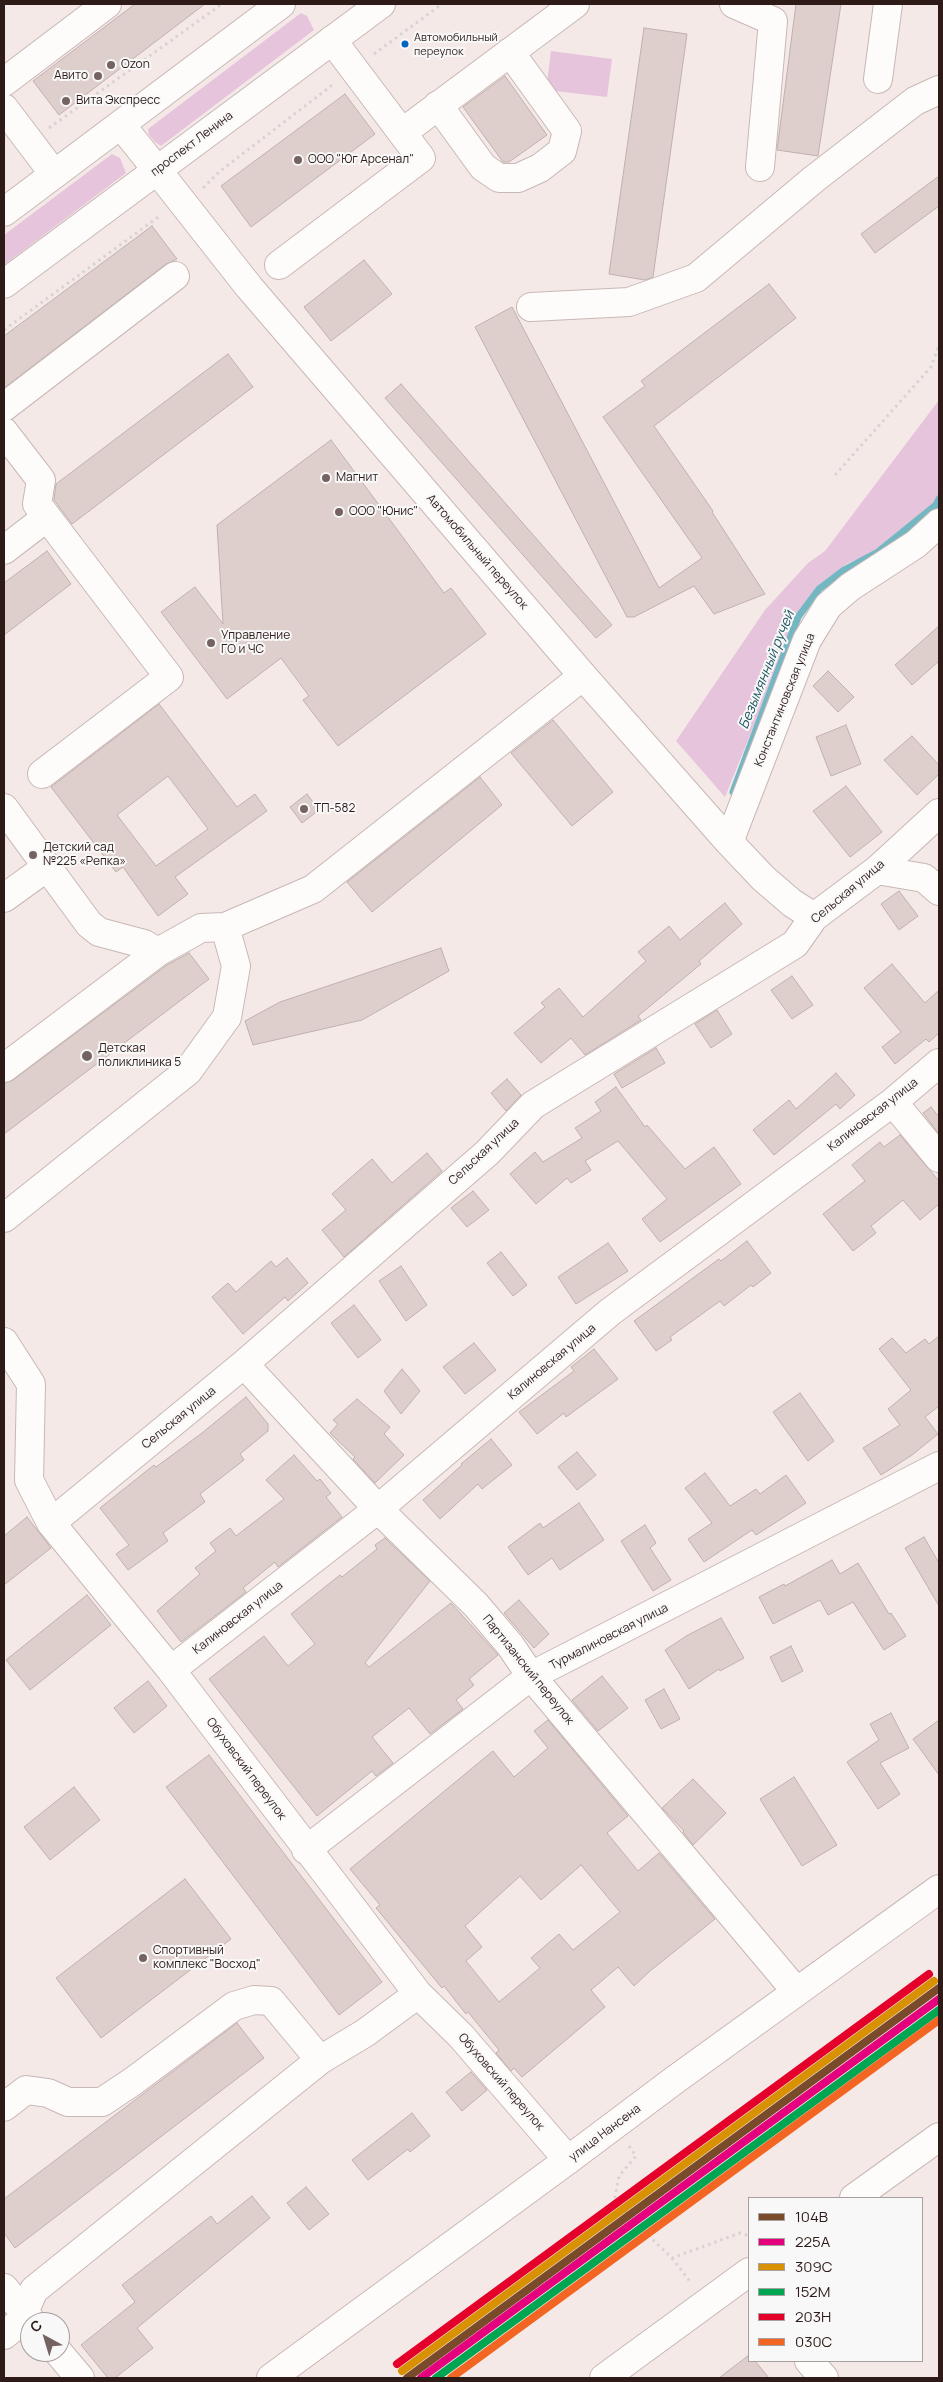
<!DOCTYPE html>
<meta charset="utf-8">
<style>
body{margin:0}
#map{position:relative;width:943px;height:2382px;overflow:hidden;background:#f5e9e7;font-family:Manrope,sans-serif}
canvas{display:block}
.frame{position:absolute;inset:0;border:5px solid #2e1b18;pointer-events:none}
.legend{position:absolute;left:748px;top:2197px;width:175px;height:165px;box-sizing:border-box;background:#f8f8f8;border:1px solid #a7a09e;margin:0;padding:6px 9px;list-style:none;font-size:15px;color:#2e1b18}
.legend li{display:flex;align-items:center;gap:10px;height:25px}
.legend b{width:25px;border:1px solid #a7a09e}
.north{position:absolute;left:20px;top:2312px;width:50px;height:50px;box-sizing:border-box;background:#f8f8f8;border:1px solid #a7a09e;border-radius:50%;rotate:321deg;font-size:14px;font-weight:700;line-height:20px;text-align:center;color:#2e1b18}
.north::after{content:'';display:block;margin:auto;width:18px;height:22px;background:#746360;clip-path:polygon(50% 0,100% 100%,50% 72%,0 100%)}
</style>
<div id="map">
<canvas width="943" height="2382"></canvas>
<div class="frame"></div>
<ul class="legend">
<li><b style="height:6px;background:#7a4b2a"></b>104В</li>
<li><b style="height:6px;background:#e5007d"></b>225А</li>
<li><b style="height:6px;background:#d99104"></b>309С</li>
<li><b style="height:6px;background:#00a651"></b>152М</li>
<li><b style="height:6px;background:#e4002b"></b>203Н</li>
<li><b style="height:6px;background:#f26522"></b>030C</li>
</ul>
<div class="north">С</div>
</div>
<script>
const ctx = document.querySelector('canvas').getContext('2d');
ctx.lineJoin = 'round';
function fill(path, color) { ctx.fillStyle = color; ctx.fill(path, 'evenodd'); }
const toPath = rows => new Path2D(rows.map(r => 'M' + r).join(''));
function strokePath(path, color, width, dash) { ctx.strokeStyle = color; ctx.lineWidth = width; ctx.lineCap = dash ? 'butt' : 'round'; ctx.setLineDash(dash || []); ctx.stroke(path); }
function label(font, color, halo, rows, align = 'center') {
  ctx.font = font + ' Manrope,sans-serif'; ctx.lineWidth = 4; ctx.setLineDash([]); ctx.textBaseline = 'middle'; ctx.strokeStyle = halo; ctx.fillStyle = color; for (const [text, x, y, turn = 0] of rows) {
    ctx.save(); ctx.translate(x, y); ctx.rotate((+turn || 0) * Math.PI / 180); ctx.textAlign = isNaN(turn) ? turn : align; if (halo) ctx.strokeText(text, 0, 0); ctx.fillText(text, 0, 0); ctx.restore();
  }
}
fill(toPath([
 [301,13,307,16,314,30,161,146,155,142,149,135,148,129],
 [551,51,612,59,607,97,546,90],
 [112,154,120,158,126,173,4,265,4,235],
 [939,400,939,496,934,507,885,548,848,563,821,583,797,619,725,797,676,741,765,610,808,563,825,551]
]), '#e6c4dc');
strokePath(toPath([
 [733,792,798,617,819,589,844,570,878,552,936,505,939,499]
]), '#73b7c2', 7);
const building = toPath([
 [135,4,205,4,59,115,33,81,135,4],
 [796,4,841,4,818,156,777,150,796,4],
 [644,28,687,34,653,277,645,280,609,274,644,28],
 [505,76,547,135,509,162,503,162,463,107,505,76],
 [345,94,375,134,251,227,221,186,345,94],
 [939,176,939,206,875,253,861,234,939,176],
 [152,226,177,259,166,264,4,388,4,336,152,226],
 [364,260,392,294,331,341,304,307,364,260],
 [769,284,796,318,654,426,713,511,712,512,765,594,714,614,694,586,634,617,627,617,475,327,512,307,659,588,702,558,603,417,645,386,641,381,769,284],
 [228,354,253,387,72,524,54,500,56,484,228,354],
 [401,384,612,625,596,638,385,398,401,384],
 [331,440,444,593,451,588,486,634,338,746,303,700,309,696,281,658,227,699,161,612,195,587,223,624,217,525,331,440],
 [47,551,71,584,4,635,4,583,47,551],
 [939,626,939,661,912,685,895,665,939,626],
 [828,671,854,697,838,712,813,686,828,671],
 [159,704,237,807,255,794,267,811,175,877,188,894,158,916,123,867,116,872,51,787,159,704],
 [168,776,208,829,156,866,117,815,168,776],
 [553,720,613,792,572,826,511,753,553,720],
 [846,725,861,764,831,776,816,737,846,725],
 [912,736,939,765,939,774,917,795,884,760,912,736],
 [480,777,502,805,372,912,347,882,480,777],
 [846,786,882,832,850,857,813,811,846,786],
 [307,794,319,810,302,823,290,807,307,794],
 [899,891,918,916,899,930,881,904,899,891],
 [725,903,742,924,699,961,701,964,638,1016,641,1020,585,1055,571,1038,541,1063,514,1033,545,1007,541,1003,559,988,583,1017,646,961,638,952,669,926,680,940,725,903],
 [441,948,449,971,362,1020,253,1045,245,1021,280,1002,441,948],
 [189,953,209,979,4,1134,4,1083,13,1080,167,965,189,953],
 [892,964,925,1003,939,990,939,1033,929,1042,926,1039,895,1064,882,1047,901,1032,864,988,892,964],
 [792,976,813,1005,792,1019,771,990,792,976],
 [717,1010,732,1034,711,1048,695,1024,717,1010],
 [656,1048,665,1063,622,1088,614,1074,656,1048],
 [836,1073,855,1095,840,1109,836,1104,774,1155,753,1130,789,1100,796,1109,836,1073],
 [507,1079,521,1095,506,1111,491,1093,507,1079],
 [616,1087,645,1127,647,1125,685,1169,714,1147,741,1184,660,1242,642,1219,667,1199,618,1141,585,1161,591,1170,571,1183,567,1178,536,1204,510,1174,535,1152,543,1162,582,1138,575,1128,601,1111,595,1102,616,1087],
 [931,1107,939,1117,939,1134,923,1113,931,1107],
 [900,1135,939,1181,939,1204,920,1220,903,1200,871,1226,876,1233,853,1251,823,1214,865,1181,852,1165,880,1142,884,1147,900,1135],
 [427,1153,442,1171,344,1257,322,1230,346,1210,332,1194,372,1159,392,1183,427,1153],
 [473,1191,489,1210,467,1227,451,1208,473,1191],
 [747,1241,771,1273,753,1287,751,1285,724,1306,720,1301,670,1337,672,1340,656,1351,634,1321,719,1259,721,1261,747,1241],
 [608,1243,628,1271,576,1304,558,1277,608,1243],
 [501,1252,527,1285,513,1296,487,1263,501,1252],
 [287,1258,308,1283,288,1301,285,1297,243,1334,212,1297,228,1283,236,1292,271,1261,276,1267,287,1258],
 [401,1266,427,1305,406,1321,379,1281,401,1266],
 [354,1305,381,1340,358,1358,331,1323,354,1305],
 [939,1336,939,1406,925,1417,938,1434,912,1455,881,1475,863,1448,900,1425,888,1409,911,1390,879,1349,892,1338,906,1353,925,1339,929,1344,939,1336],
 [474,1343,496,1370,465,1394,443,1367,474,1343],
 [594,1349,618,1379,566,1417,564,1413,537,1434,519,1412,574,1371,571,1367,594,1349],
 [402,1369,420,1391,401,1414,384,1391,402,1369],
 [800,1393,834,1441,808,1461,773,1412,800,1393],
 [246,1397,268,1424,268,1431,240,1454,244,1460,200,1494,205,1502,163,1533,168,1541,128,1570,116,1554,129,1545,100,1508,154,1465,156,1467,202,1433,246,1397],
 [357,1399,390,1427,384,1434,404,1455,375,1483,353,1459,355,1457,330,1433,338,1424,333,1420,357,1399],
 [491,1439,512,1465,482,1489,478,1484,440,1519,423,1500,462,1465,461,1464,491,1439],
 [577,1452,596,1475,577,1490,558,1467,577,1452],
 [294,1455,317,1481,320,1479,331,1493,326,1497,342,1517,278,1567,275,1562,243,1588,246,1592,181,1642,157,1611,200,1574,195,1568,216,1551,210,1543,230,1528,236,1536,284,1499,266,1480,294,1455],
 [705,1473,730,1506,756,1489,760,1494,786,1475,806,1503,756,1535,752,1530,704,1562,688,1539,712,1523,685,1488,705,1473],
 [579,1503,604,1540,560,1570,552,1558,528,1575,508,1547,540,1523,543,1528,579,1503],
 [27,1517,51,1548,4,1585,4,1536,27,1517],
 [645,1525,656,1543,650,1548,671,1580,653,1591,621,1541,645,1525],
 [924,1537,939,1563,939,1606,905,1548,924,1537],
 [385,1538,430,1581,365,1663,369,1667,451,1603,498,1655,469,1679,474,1685,456,1700,463,1709,430,1734,409,1708,372,1737,393,1763,376,1776,372,1771,317,1816,209,1679,264,1636,288,1666,315,1644,291,1614,340,1575,342,1577,377,1549,375,1545,385,1538],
 [832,1560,840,1574,858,1563,889,1614,891,1613,906,1636,884,1650,853,1602,828,1615,820,1600,773,1624,759,1597,784,1584,785,1586,832,1560],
 [87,1595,111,1625,30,1690,6,1660,87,1595],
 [519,1600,549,1634,534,1648,504,1613,519,1600],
 [721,1618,744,1658,720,1671,719,1669,689,1689,665,1650,688,1635,721,1618],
 [791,1646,803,1671,782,1682,770,1657,791,1646],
 [602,1676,628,1708,598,1731,572,1700,602,1676],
 [148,1681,167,1706,134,1733,114,1708,148,1681],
 [664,1689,680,1719,661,1729,645,1700,664,1689],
 [891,1713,909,1748,880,1763,900,1794,878,1809,847,1762,879,1740,870,1724,891,1713],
 [548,1720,628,1816,607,1833,638,1871,659,1853,715,1919,650,1971,634,1986,618,1967,591,1990,605,2007,522,2077,514,2068,511,2071,496,2053,499,2050,468,2012,466,2014,444,1986,442,1988,376,1908,380,1905,350,1869,493,1751,514,1777,548,1748,534,1731,548,1720],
 [581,1865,620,1912,573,1950,559,1934,531,1958,540,1968,499,2002,466,1961,482,1947,465,1926,520,1876,541,1900,581,1865],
 [939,1720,939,1775,913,1739,939,1720],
 [209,1755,382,1982,339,2015,166,1787,209,1755],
 [794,1777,837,1845,802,1866,760,1799,794,1777],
 [693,1779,726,1813,693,1845,683,1832,684,1831,662,1808,693,1779],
 [74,1787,100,1820,50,1860,24,1827,74,1787],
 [185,1879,231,1939,101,2038,56,1978,185,1879],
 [237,2023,264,2058,15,2248,4,2233,4,2199,237,2023],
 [471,2072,487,2090,462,2111,446,2092,471,2072],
 [412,2113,430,2136,410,2152,408,2149,368,2180,352,2160,412,2113],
 [306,2187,329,2214,309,2230,287,2203,306,2187],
 [252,2196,270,2218,137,2328,153,2348,115,2378,108,2378,81,2345,135,2302,122,2285,211,2216,217,2224,252,2196],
 [749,2355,749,2361,755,2361,769,2378,719,2378,749,2355]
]);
fill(building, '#dfcfcc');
strokePath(building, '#bfb0ae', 1);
const minor = toPath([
 [734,4,773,21,760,167],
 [878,79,888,4],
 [4,82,107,4],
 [438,105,483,167,499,178,518,178,540,168,562,151,567,131,510,52],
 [4,108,54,174],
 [403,132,575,4],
 [157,170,249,287,583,676,729,842,763,878,792,903,814,917],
 [279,265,421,158,332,40],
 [531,307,629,302,696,278,814,179,915,101,939,90],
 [4,407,175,276],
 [4,432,41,480,37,504,169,677,42,774],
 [4,550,47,517],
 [4,808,89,924,99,932,144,944,158,952],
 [729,842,807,640,828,606,850,587,916,544,939,523],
 [877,870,924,878,939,891],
 [4,898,47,867],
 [4,1068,158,952,201,928,225,927,313,889,583,676],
 [893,1102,939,1158],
 [4,1218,188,1071,227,1017,236,966,225,927],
 [4,1342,31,1384,29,1480,51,1523,171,1670,418,1994,461,2036,568,2160],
 [244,1364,378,1509,476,1605,510,1645,531,1676,796,1991],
 [51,1523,244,1364,487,1153,533,1105,795,944,814,917,877,870,939,813],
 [171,1670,378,1509,610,1312,893,1102,939,1063],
 [306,1850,531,1676,939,1466],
 [4,2107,26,2090,48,2093,68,2102,102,2102,132,2082,234,2006,254,2000,271,2001,320,2060,365,2033,418,1994],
 [4,2288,32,2322],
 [4,2335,19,2323,34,2290,320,2060],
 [58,2352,80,2378],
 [809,2361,824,2378]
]);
const major = toPath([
 [121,125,157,170],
 [4,212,281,4],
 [4,284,381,4],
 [854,2198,939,2137],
 [271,2378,568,2160,676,2079,939,1889],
 [604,2378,749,2272]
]);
strokePath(minor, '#c7b8b6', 30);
strokePath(major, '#c7b8b6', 30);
strokePath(toPath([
 [374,54,442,4],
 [49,128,222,4],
 [203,188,219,172,335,83],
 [4,330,161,215],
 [835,475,931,367,939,345],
 [629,2146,636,2156,619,2176,615,2197,635,2223,672,2258,740,2233,749,2236],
 [672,2258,691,2283]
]), '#d7d3d3', 3, [2.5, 4]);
strokePath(minor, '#fefcfb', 28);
strokePath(major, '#fefcfb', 28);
strokePath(toPath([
 [407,2378,939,1988]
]), '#7a4b2a', 8);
strokePath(toPath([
 [421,2378,939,1999]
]), '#e5007d', 8);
strokePath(toPath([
 [402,2371,934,1981]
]), '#d99104', 8);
strokePath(toPath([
 [436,2378,939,2010]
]), '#00a651', 8);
strokePath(toPath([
 [397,2364,929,1974]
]), '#e4002b', 8);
strokePath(toPath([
 [451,2378,939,2020]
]), '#f26522', 8);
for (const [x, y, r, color] of [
 [405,44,4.5,"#0065bd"],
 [111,65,5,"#746360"],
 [98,76,5,"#746360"],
 [66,101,5,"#746360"],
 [298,160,5,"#746360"],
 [326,478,5,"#746360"],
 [339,512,5,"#746360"],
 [211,643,5,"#746360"],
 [304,809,5,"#746360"],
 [33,855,5,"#746360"],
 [87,1056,6,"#746360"],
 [143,1958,5,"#746360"]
]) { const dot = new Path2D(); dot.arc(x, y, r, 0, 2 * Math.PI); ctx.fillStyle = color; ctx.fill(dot); strokePath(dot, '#f8f8f8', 2); }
label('11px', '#2e1b18', '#f8f8f8', [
 ["Автомобильный",414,38],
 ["переулок",414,52]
], 'left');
label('12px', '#2e1b18', '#f8f8f8', [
 ["Ozon",121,65],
 ["Авито",88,76,"right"],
 ["Вита Экспресс",76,101],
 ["ООО \"Юг Арсенал\"",308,160],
 ["Магнит",336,478],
 ["ООО \"Юнис\"",349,512],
 ["Управление",221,636],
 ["ГО и ЧС",221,650],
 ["ТП-582",314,809],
 ["Детский сад",43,848],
 ["№225 «Репка»",43,862],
 ["Детская",98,1049],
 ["поликлиника 5",98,1063],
 ["Спортивный",153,1951],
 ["комплекс \"Восход\"",153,1965]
], 'left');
label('12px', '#2e1b18', '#f8f8f8', [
 ["проспект Ленина",192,144,-37],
 ["Автомобильный переулок",477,552,49],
 ["Константиновская улица",785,700,-68],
 ["Сельская улица",848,892,-40],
 ["Калиновская улица",873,1115,-38],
 ["Сельская улица",484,1152,-43],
 ["Калиновская улица",552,1362,-40],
 ["Сельская улица",179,1418,-39],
 ["Калиновская улица",238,1618,-38],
 ["Турмалиновская улица",609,1637,-27],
 ["Партизанский переулок",528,1670,51],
 ["Обуховский переулок",246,1769,53],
 ["Обуховский переулок",501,2082,49],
 ["улица Нансена",605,2133,-37]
]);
label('italic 14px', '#1f5761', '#f8f8f8', [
 ["Безымянный ручей",767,670,-68]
]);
</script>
